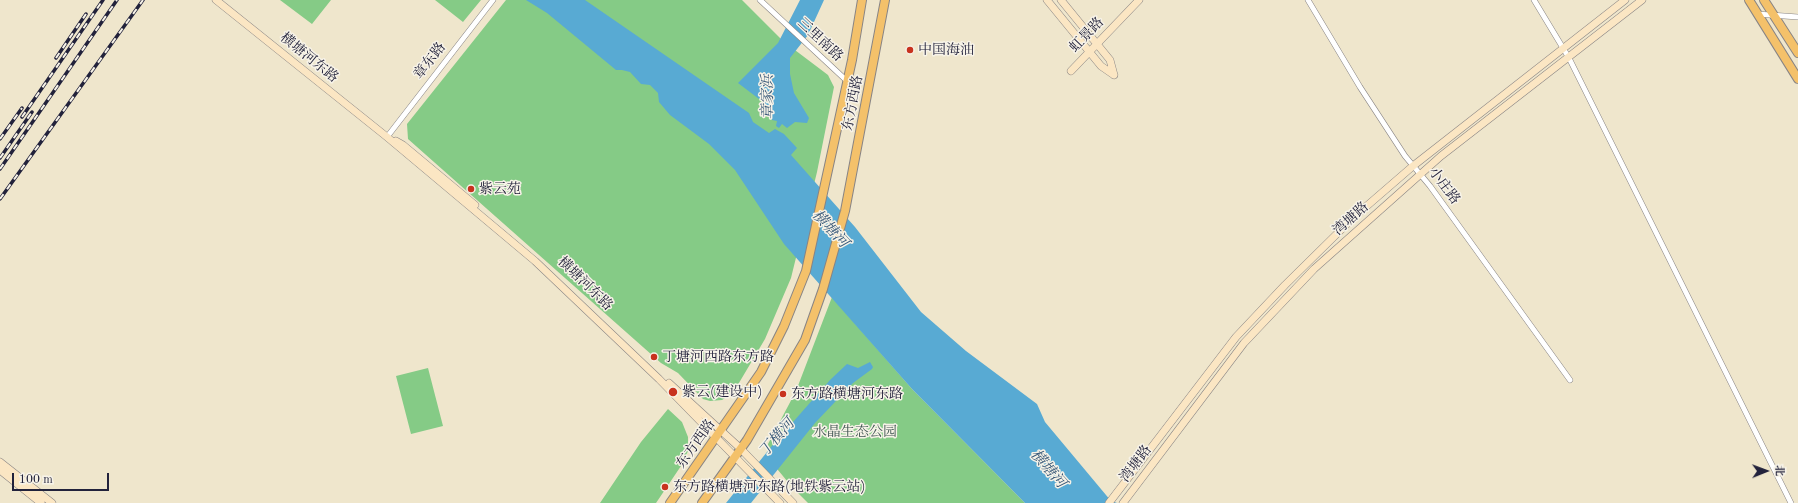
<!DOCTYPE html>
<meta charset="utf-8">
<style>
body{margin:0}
#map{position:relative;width:1798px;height:503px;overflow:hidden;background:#efe6cc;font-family:"Old Standard TT","Noto Serif SC",serif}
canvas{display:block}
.north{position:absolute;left:1746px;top:451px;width:40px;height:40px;-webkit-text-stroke:3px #f7f3e8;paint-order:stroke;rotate:89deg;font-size:11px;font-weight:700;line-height:16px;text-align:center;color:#22223b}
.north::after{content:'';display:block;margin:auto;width:14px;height:18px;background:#22223b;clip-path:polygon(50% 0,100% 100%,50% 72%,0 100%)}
.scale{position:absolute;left:12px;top:473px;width:97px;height:18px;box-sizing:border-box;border:2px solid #22223b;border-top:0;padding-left:5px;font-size:12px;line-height:14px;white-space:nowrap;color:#22223b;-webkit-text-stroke:3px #f7f3e8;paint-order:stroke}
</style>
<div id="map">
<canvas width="1798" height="503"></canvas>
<div class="north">北</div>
<div class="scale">100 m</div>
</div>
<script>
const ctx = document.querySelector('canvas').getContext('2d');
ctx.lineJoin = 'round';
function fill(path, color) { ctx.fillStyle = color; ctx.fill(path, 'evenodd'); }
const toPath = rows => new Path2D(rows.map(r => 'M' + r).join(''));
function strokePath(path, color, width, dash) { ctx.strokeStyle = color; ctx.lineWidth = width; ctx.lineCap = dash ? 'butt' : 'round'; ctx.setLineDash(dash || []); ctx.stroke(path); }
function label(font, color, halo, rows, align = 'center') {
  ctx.font = font + ' "Old Standard TT","Noto Serif SC",serif'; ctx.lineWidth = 3; ctx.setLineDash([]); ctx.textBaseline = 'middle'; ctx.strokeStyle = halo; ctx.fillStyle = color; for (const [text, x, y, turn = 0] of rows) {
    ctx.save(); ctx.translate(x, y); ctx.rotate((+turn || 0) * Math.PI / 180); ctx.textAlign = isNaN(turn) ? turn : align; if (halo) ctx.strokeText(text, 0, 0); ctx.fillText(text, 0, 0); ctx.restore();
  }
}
fill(toPath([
 [280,0,331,0,312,24],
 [435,0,481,0,463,22],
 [506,0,742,0,783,41,828,75,834,87,817,172,791,278,765,339,733,393,722,400,710,401,703,399,678,373,661,363,408,139,407,124],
 [832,297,912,389,1025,503,808,503,792,487,773,464,769,456,768,444,796,391],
 [428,368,443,426,411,434,396,376],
 [668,409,682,422,688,437,688,451,681,466,656,503,600,503,641,442]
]), '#85cb86');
fill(toPath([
 [526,0,585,0,749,113,753,122,769,133,775,129,784,134,797,148,791,155,855,227,921,312,966,351,1037,404,1045,422,1111,501,1117,503,1025,503,912,389,784,244,735,170,709,144,670,115,659,102,658,93,650,85,641,84,630,72,622,70,616,70,547,13],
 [800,0,824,0,808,35,790,58,790,74,794,93,809,118,807,123,795,122,787,128,782,124,779,128,776,126,777,121,772,120,763,102,738,83,778,43],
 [870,362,873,367,872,369,853,383,815,423,751,503,726,503,771,447,830,380,847,364,858,368]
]), '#58aad3');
const street = toPath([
 [760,0,847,81],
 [1308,0,1360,87,1405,156,1430,186,1570,380],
 [1534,0,1569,58,1791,503],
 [1757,14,1798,17],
 [387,137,493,0]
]);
const secondary = toPath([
 [216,0,387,137,535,261,659,379,780,503],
 [1047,0,1101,66,1114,75],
 [1061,0,1110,60,1114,75],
 [1071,71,1139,0],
 [396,141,403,145,475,205],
 [669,383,740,448,793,503],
 [0,462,52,503],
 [0,470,41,503],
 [1109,503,1236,337,1285,285,1354,217,1413,166,1625,0],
 [1123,503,1244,343,1314,269,1441,156,1642,0]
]);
const primary = toPath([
 [1749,0,1798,79],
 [1764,0,1798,53],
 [670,503,761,372,784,326,806,271,852,60,862,0],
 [702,503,747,440,805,340,823,289,845,211,885,0]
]);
strokePath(street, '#888484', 6);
strokePath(secondary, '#888484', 8);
strokePath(primary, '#888484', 10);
strokePath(street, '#fff', 5);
strokePath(secondary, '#fbe6c3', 7);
strokePath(primary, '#f4c16a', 8);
const rail = toPath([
 [56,58,86,14],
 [22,117,103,0],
 [0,139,22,108],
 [0,158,32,112],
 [0,169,117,0],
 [0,199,143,0]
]);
strokePath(rail, '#22223b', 3.5);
strokePath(rail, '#f7f3e8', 2, [6]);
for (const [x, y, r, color] of [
 [910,50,4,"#c8321e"],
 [471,189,4,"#c8321e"],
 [654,357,4,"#c8321e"],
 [673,392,5,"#c8321e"],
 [783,394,4,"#c8321e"],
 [665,487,4,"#c8321e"]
]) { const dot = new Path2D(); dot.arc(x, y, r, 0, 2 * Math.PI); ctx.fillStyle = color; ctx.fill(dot); strokePath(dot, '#f7f3e8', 1.5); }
label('14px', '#22223b', '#f7f3e8', [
 ["虹景路",1087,35,-46],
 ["三里南路",820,40,43],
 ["横塘河东路",309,58,39],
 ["章东路",430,61,-52],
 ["东方西路",853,103,-79],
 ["小庄路",1444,186,53],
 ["湾塘路",1351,219,-42],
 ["横塘河东路",585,284,44],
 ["东方西路",696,444,-55],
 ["湾塘路",1136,464,-53]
]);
label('14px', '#22223b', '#f7f3e8', [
 ["中国海油",918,50],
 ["紫云苑",479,189],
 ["丁塘河西路东方路",662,357],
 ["紫云(建设中)",682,392],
 ["东方路横塘河东路",791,394],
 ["东方路横塘河东路(地铁紫云站)",673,487]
], 'left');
label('14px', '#405552', '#f7f3e8', [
 ["水晶生态公园",855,432]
]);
label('italic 15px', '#385878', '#f7f3e8', [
 ["章家浜",768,97,-90],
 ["横塘河",830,229,47],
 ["丁横河",777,438,-49],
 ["横塘河",1048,469,49]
]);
</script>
